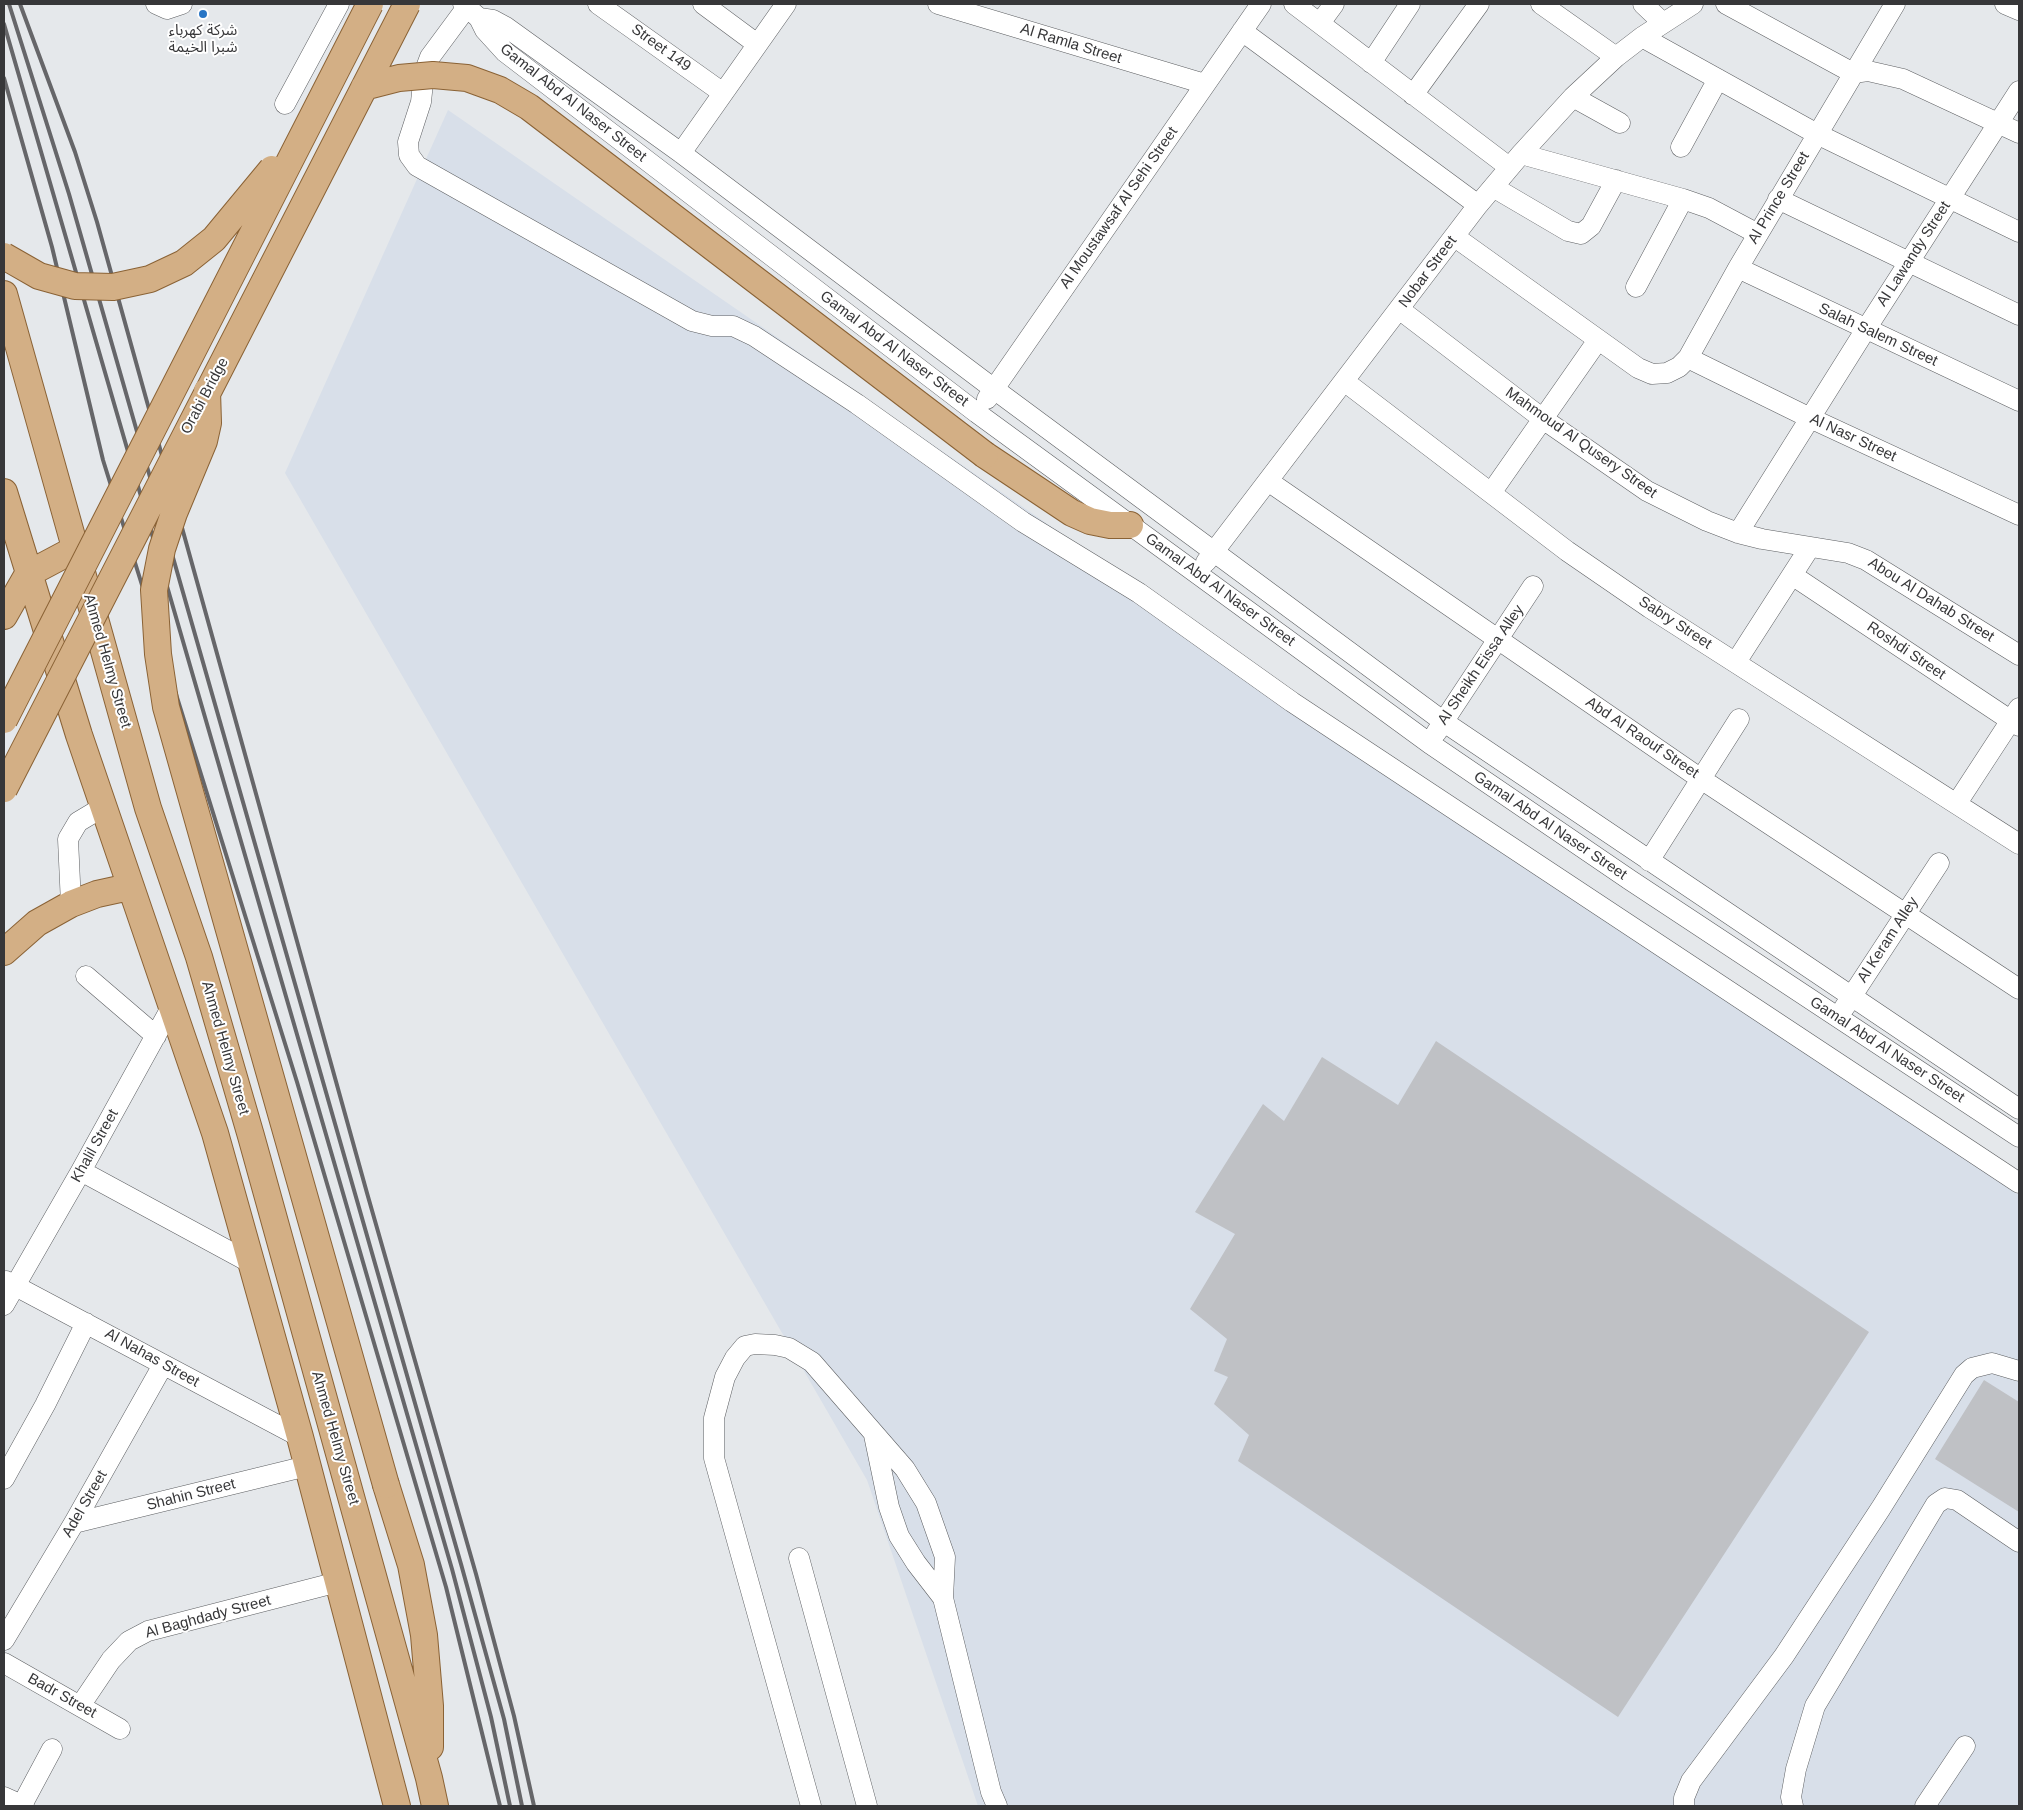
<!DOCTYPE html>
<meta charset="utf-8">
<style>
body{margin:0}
#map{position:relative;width:2023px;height:1810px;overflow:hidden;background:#e5e8eb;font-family:Helvetica,sans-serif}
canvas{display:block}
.frame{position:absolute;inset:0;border:5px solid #373739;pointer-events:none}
</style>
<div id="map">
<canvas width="2023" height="1810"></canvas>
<div class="frame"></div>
</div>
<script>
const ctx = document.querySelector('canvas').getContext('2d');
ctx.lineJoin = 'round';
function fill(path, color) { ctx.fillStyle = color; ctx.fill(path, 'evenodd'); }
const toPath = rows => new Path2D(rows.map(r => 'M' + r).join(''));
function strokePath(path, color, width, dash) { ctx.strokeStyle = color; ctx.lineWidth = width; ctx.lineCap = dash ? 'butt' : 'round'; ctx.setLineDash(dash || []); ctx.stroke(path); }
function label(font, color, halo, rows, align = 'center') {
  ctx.font = font + ' Helvetica,"Noto Sans Arabic",sans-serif'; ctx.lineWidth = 4; ctx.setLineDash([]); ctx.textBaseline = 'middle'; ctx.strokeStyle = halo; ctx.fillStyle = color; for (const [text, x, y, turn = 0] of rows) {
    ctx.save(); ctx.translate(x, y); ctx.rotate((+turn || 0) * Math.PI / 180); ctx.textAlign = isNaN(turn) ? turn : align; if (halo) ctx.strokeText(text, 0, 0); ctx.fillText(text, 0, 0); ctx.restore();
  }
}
fill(toPath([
 [448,110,2019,1195,2019,1806,978,1806,867,1480,285,473]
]), '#d8dfe9');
fill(toPath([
 [1436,1041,1869,1332,1618,1717,1238,1461,1249,1435,1214,1404,1228,1377,1214,1371,1227,1339,1190,1309,1235,1234,1195,1212,1263,1104,1284,1121,1322,1057,1398,1105],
 [1984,1380,2019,1402,2019,1512,1935,1459]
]), '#bfc1c5');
const minor = toPath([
 [156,4,167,9,182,4],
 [463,4,479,18,485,30,505,52,977,413,1429,743,1630,880,2019,1137],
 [598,4,723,93],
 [703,4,757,44],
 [938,4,1205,84],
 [1294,4,1509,167],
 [1541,4,1616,57],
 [1643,4,1663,23],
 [1726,4,1853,73,1868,71,1903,79,2019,133],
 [2005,4,2019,10],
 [467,7,430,57,424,73,421,102,408,142,409,155,417,166,692,321,712,326,733,326,754,336,857,404,1023,522,1139,593,1292,702,2019,1183],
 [479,18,493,20,506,27,681,153,994,389,1444,722,2019,1109],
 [1320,23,1334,4],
 [1242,31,1478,205],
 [1642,37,1817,134,2019,232],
 [1371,63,1410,4],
 [1413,95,1479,4],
 [1573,97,1620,123],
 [285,104,339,4],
 [1681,147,1718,79],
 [681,153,786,4],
 [1521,154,1683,199,1709,208,1758,234],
 [1493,187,1568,231,1581,234,1591,226,1616,180],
 [1778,199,2019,315],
 [1455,237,1638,368,1652,374,1667,373,1679,367,1688,358,1738,268,1895,4],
 [1738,268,2019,401],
 [1636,287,1683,199],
 [1399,309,1543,419,1647,491,1707,521,1738,533,1762,539,1848,553,1866,560,2019,655],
 [1688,358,1810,418,2019,515],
 [1344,381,1567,551,1650,608,2019,844],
 [987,399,1261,4],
 [1268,481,1701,779,2019,989],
 [1491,493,1598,340],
 [1738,533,1866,329,2019,91],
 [1206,562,1478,205,1521,154,1573,97,1616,57,1642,37,1693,4],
 [1792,575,2019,726],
 [1736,662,1810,547],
 [1436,733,1533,586],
 [1957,803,2019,708],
 [1649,861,1739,719],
 [71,904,68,839,78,822,103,807],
 [86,976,156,1036],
 [1844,1008,1939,863],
 [81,1171,249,1262],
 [6,1281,300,1437],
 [4,1305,81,1171,172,1006],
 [874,1435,889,1507,899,1536,916,1563,943,1598],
 [4,1479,45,1405,86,1323],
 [74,1523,307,1466],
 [799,1558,867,1806],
 [4,1640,74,1523,163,1365],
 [4,1663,120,1729],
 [80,1706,111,1660,129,1641,148,1631,338,1582],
 [4,1797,24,1806],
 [22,1805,52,1749],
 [811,1806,714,1458,714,1418,725,1377,735,1358,745,1346,755,1344,775,1345,789,1348,812,1362,905,1469,926,1503,945,1557,943,1598,991,1792,997,1806],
 [1684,1806,1684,1798,1691,1781,1784,1656,1881,1508,1964,1375,1972,1368,1992,1363,2019,1371],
 [1793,1806,1791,1797,1796,1769,1815,1706,1936,1504,1945,1498,1957,1500,2019,1542],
 [1925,1806,1965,1746]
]);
const major = toPath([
 [4,294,148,808,199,957,251,1136,429,1778,435,1806],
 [985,455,1072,513,1090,521,1110,525,1130,525],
 [4,492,79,735,215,1133,300,1437,397,1806],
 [4,616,28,574,75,549],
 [4,952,37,923,71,904,97,894,129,887],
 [386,1485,411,1565,424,1635,430,1706,430,1747]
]);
strokePath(minor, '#5d5f62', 21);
strokePath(major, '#8a6235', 28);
strokePath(minor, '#fff', 20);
strokePath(major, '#d3af85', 26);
strokePath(toPath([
 [9,4,69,194,461,1564,504,1719,522,1806],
 [20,4,75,152,97,222,367,1193,476,1574,514,1716,534,1806],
 [4,24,452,1569,491,1717,510,1806],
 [4,78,52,247,103,460,297,1082,446,1587,500,1806]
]), '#666669', 4);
const majorBridge = toPath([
 [364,87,399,78,433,75,467,78,500,90,529,107,985,455],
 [4,256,39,276,75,286,113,287,150,279,184,263,214,239,272,169],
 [207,391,208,423,204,441,174,513,162,549,154,590,158,654,166,707,386,1485],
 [4,720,370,4],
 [4,789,407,4]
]);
strokePath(majorBridge, '#8a6235', 28, []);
strokePath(majorBridge, '#d3af85', 26);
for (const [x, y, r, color] of [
 [203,14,5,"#2875c5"]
]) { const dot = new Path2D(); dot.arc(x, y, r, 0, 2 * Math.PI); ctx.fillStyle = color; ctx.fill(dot); strokePath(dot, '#fff', 2); }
label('15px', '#373739', '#fff', [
 ["شركة كهرباء",203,31],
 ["شبرا الخيمة",203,48]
]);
label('15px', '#373739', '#fff', [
 ["Al Ramla Street",1071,44,17],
 ["Street 149",661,48,36],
 ["Gamal Abd Al Naser Street",573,103,38],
 ["Al Prince Street",1779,198,-59],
 ["Al Moustawsaf Al Sehi Street",1119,208,-55],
 ["Al Lawandy Street",1914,254,-57],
 ["Nobar Street",1428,272,-53],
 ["Salah Salem Street",1878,335,25],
 ["Gamal Abd Al Naser Street",894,349,37],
 ["Orabi Bridge",205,396,-62],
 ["Al Nasr Street",1853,438,25],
 ["Mahmoud Al Qusery Street",1581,443,35],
 ["Gamal Abd Al Naser Street",1220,590,36],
 ["Abou Al Dahab Street",1931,600,32],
 ["Sabry Street",1675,623,33],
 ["Roshdi Street",1906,651,34],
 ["Ahmed Helmy Street",107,661,74],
 ["Al Sheikh Eissa Alley",1481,665,-56],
 ["Abd Al Raouf Street",1642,738,34],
 ["Gamal Abd Al Naser Street",1550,826,34],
 ["Al Keram Alley",1888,940,-57],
 ["Ahmed Helmy Street",225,1048,74],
 ["Gamal Abd Al Naser Street",1887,1050,33],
 ["Khalil Street",95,1146,-61],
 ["Al Nahas Street",152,1358,29],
 ["Ahmed Helmy Street",335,1438,74],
 ["Shahin Street",191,1495,-14],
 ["Adel Street",85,1504,-60],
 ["Al Baghdady Street",208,1617,-15],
 ["Badr Street",62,1696,29]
]);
</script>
